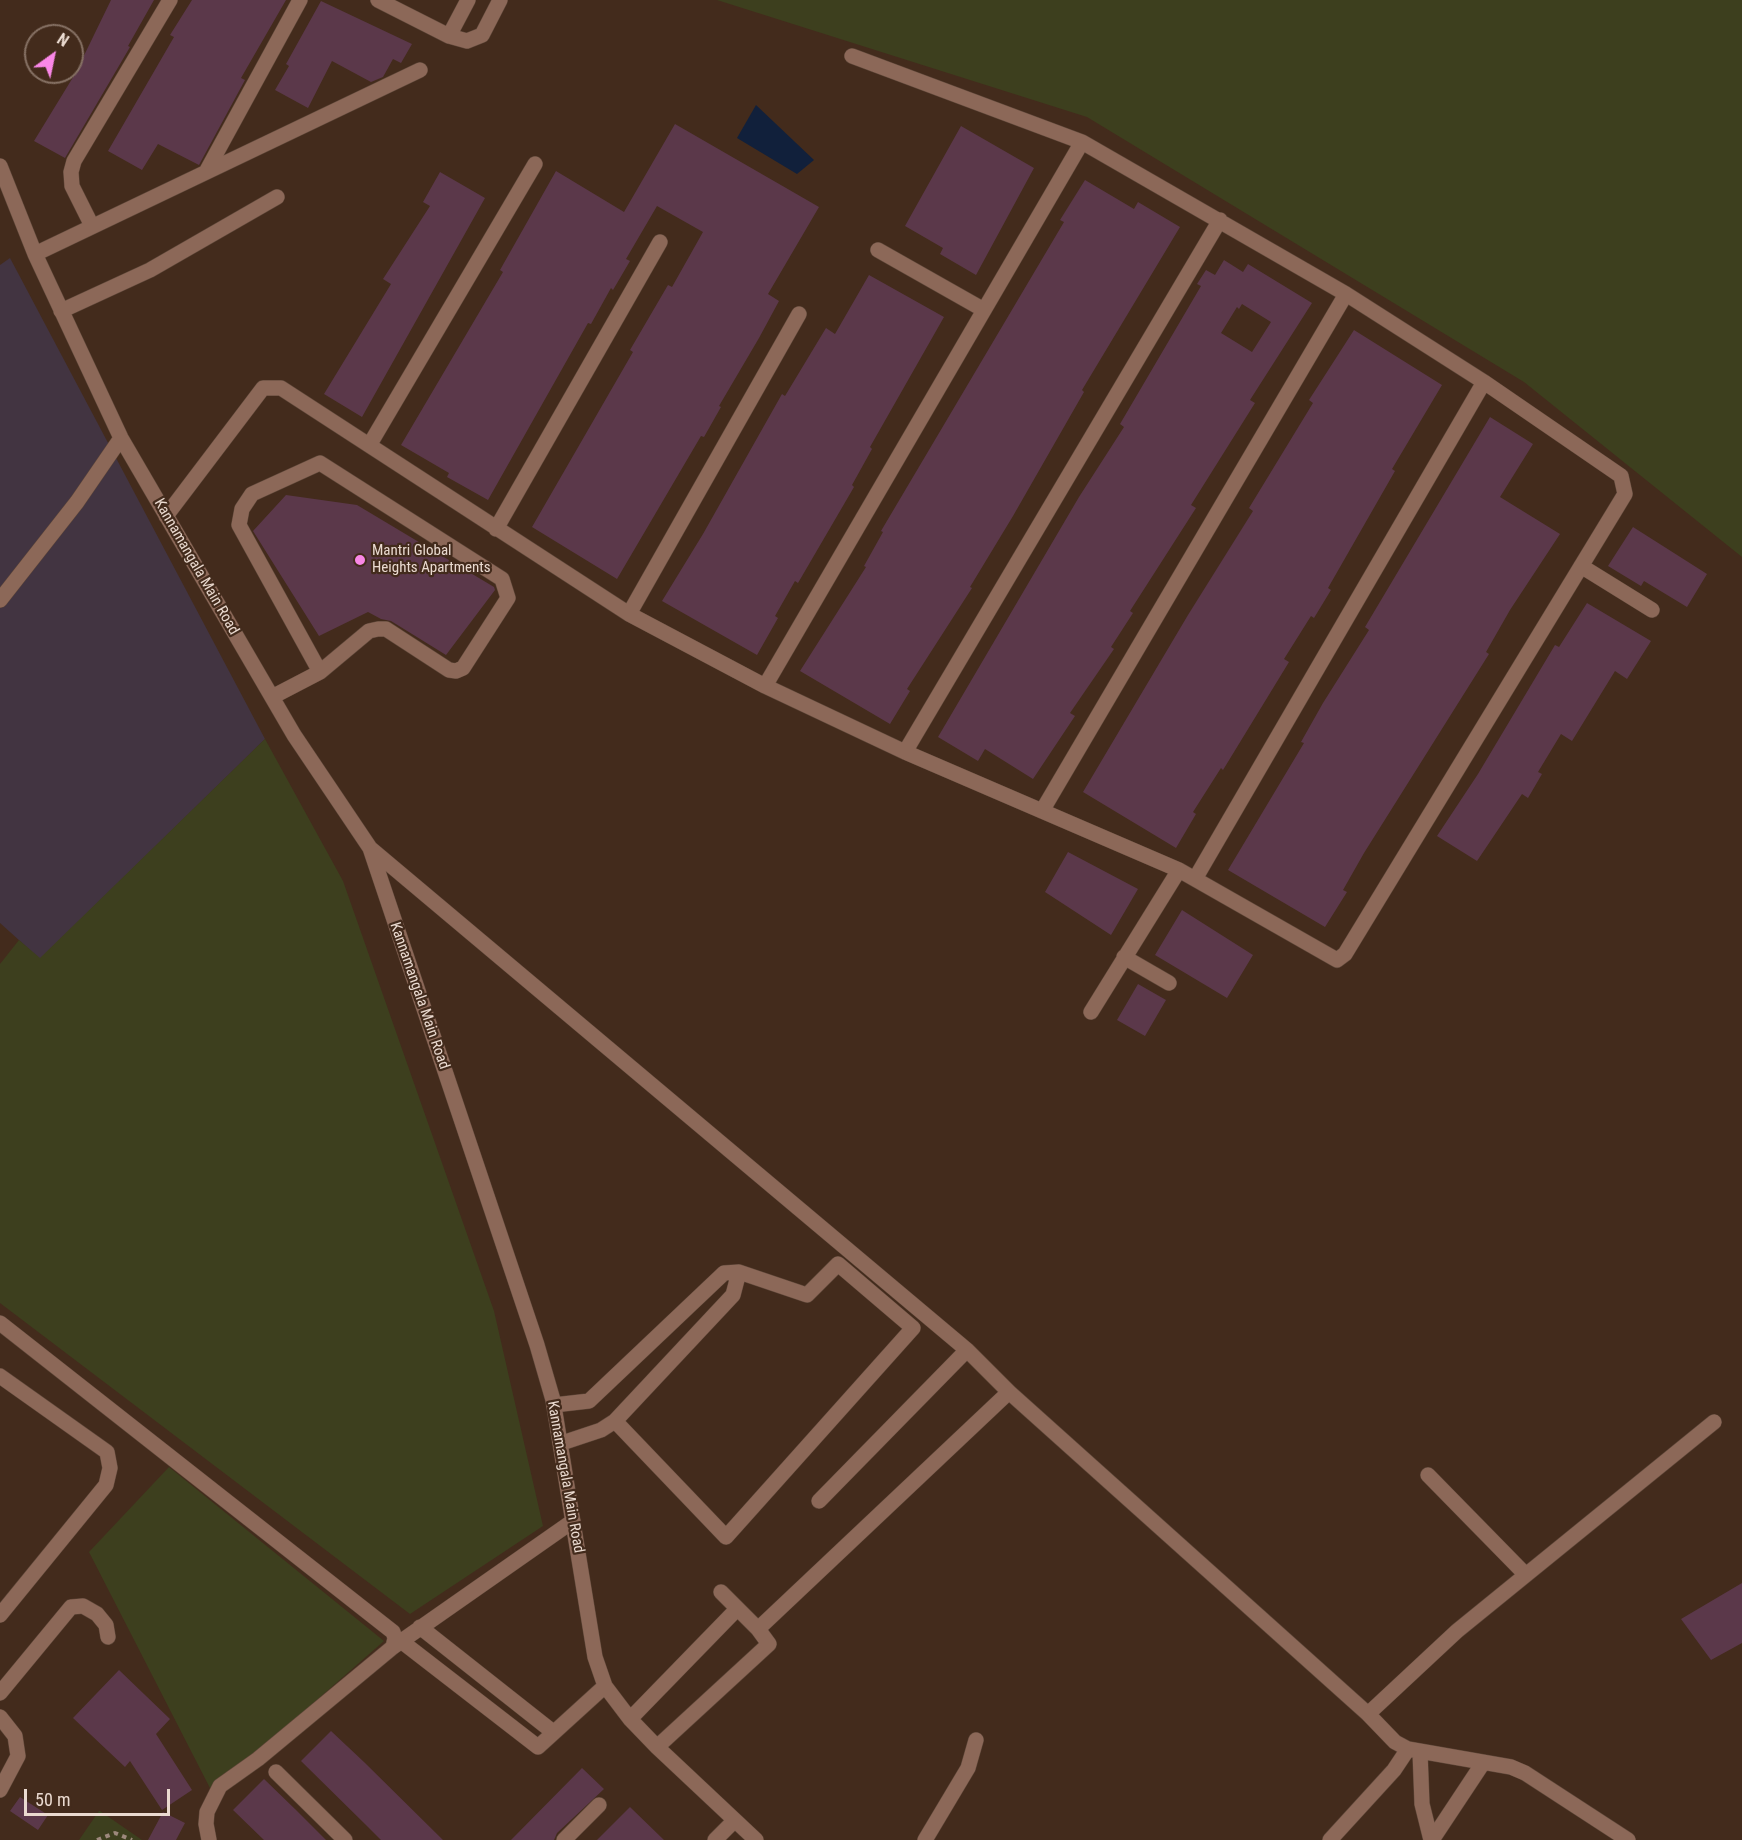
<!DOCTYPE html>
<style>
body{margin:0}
#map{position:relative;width:1742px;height:1840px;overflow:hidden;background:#432b1c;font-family:"Roboto Condensed",sans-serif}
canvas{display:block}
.north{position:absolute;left:24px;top:24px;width:60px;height:60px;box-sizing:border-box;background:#432b1c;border:2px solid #867164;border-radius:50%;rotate:33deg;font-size:16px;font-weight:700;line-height:24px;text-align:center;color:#eadad0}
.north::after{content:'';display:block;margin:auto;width:21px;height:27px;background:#fa87e7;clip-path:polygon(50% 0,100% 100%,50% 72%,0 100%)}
.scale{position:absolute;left:24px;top:1789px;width:146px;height:27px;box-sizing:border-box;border:3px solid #eadad0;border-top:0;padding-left:8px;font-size:18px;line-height:21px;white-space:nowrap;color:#eadad0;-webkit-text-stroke:4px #432b1c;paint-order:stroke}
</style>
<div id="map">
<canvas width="1742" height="1840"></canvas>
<div class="north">N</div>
<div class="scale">50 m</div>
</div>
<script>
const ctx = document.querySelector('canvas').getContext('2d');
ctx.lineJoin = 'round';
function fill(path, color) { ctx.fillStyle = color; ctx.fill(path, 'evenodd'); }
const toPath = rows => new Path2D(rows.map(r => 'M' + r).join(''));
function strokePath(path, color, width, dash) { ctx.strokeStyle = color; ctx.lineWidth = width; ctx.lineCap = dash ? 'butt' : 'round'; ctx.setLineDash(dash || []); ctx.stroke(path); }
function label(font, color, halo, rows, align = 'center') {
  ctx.font = font + ' "Roboto Condensed",sans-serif'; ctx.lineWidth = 4.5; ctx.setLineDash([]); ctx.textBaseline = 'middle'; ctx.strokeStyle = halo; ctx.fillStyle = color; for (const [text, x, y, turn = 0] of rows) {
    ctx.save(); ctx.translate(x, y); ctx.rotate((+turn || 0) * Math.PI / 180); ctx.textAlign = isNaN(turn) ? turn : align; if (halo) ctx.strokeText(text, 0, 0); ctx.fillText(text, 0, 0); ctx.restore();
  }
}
fill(toPath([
 [10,258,265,739,40,959,0,923,0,265]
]), '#423441');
fill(toPath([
 [717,0,1742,0,1742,557,1524,382,1087,117],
 [265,739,343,881,494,1311,543,1526,410,1614,0,1303,0,964,19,940,40,958],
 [169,1467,384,1641,212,1792,89,1552],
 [99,1811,100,1811,142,1840,79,1840]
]), '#3d3f1e');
fill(toPath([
 [756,105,814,160,797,174,737,138]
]), '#11203b');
fill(toPath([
 [111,0,154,0,128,46,130,47,65,158,34,141,75,74],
 [192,0,286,0,241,78,245,80,199,165,158,144,142,170,108,151,174,37,170,35],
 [321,1,412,44,401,63,393,59,383,77,371,82,332,61,308,108,275,90,289,66,286,64],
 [675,124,819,207,768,294,779,301,759,338,719,406,721,407,704,437,701,436,617,579,532,527,633,352,630,350,668,285,672,287,703,232,657,206,626,259,630,261,613,290,611,288,591,324,588,323,488,500,447,477,449,473,401,445,503,272,500,270,556,171,624,212],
 [961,126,1034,168,976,275,940,254,943,248,905,226],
 [440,172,485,198,362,417,324,394,391,284,383,279,430,206,423,202],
 [1085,180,1134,209,1138,202,1180,227,1082,390,1084,392,1013,516,970,587,972,588,907,689,910,691,890,724,800,671,866,567,864,566,883,532,881,531,1064,222,1060,220],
 [1224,260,1243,272,1248,264,1312,303,1250,400,1255,403,1191,505,1196,508,1130,611,1133,613,1111,647,1114,649,1070,713,1075,716,1033,779,985,749,978,761,938,737,1079,497,1124,427,1120,424,1201,286,1197,284,1206,270,1215,275],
 [1242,304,1271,322,1252,352,1221,333,1237,307,1239,309],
 [869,275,944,317,870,447,872,449,852,485,854,487,798,583,795,581,775,616,778,618,757,655,662,601,703,534,782,394,785,396,826,328,835,334],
 [1354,330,1442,385,1392,469,1395,471,1328,588,1331,590,1314,618,1311,616,1284,659,1289,662,1223,770,1221,768,1193,812,1196,814,1176,848,1083,792,1188,615,1253,511,1249,508,1313,403,1309,400],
 [1490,417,1533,444,1500,497,1560,534,1510,610,1486,652,1489,654,1364,853,1343,890,1347,892,1325,927,1228,870,1304,743,1301,742,1323,703,1369,630,1365,627],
 [286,495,357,505,494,587,495,590,446,655,391,621,381,619,368,612,319,636,253,531],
 [1633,527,1707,574,1687,607,1644,581,1641,586,1608,566],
 [1587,603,1651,641,1627,679,1615,671,1572,741,1561,734,1538,772,1542,774,1528,798,1522,794,1477,861,1437,836,1478,774,1555,645,1559,647],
 [1068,852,1138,889,1111,935,1045,892],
 [1182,910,1253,955,1227,998,1155,955],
 [1138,984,1166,1000,1145,1036,1117,1020],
 [1742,1583,1742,1643,1711,1660,1681,1619],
 [119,1670,170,1719,156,1734,192,1790,162,1810,130,1761,125,1767,73,1718],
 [331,1731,364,1762,443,1840,381,1840,368,1827,301,1761],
 [582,1768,604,1789,557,1833,554,1840,511,1840],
 [264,1779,295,1809,326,1840,264,1840,233,1810],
 [20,1797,48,1815,38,1830,10,1811],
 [630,1807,664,1840,597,1840],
 [163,1812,185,1823,176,1840,148,1840]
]), '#5b384a');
const minor = toPath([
 [378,0,449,36,467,41,482,35,500,0],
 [449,36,468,0],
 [852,56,1082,142],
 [0,166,35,254,121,438,294,735,370,848,537,1345,553,1400,595,1657,605,1686,630,1719,657,1747,756,1840],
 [206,172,300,0],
 [92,226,72,186,71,172,74,161,170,0],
 [878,250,984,310],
 [35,254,420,70],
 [61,311,150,270,277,197],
 [370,444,535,164],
 [166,516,263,388,281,388,629,614,765,686,905,752,1179,870,1337,960,1345,954,1625,494,1621,476,1484,382,1346,294,1082,142,765,686],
 [496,529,660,242],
 [1581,566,1652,610],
 [0,600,77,502,121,438],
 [629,614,799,314],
 [272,697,320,672,369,631,378,629,386,629,449,670,456,671,463,668,508,598,502,579,320,463,252,494,242,509,239,525,320,672],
 [905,752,1220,220],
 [1042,811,1346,294],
 [370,848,967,1350,1009,1392,1368,1714,1395,1742,1408,1749,1511,1767,1525,1773,1628,1840],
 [1195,879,1484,382],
 [1124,957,1169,983],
 [1091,1012,1179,870],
 [0,1323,393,1632,395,1638,393,1647,258,1759,220,1786,207,1812,206,1824,209,1840],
 [0,1376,107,1452,110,1468,106,1485,0,1615],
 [554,1405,589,1401,724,1273,739,1272,807,1295,838,1264,913,1328,726,1537,615,1421],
 [562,1443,601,1430,615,1421,733,1295,739,1272],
 [1428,1475,1526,1575],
 [819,1501,967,1350],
 [420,1627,553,1732],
 [758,1629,1009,1392],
 [401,1641,538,1747,605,1686],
 [393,1647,573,1521],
 [0,1693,71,1607,83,1606,97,1614,106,1625,108,1637],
 [1368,1714,1457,1631,1714,1422],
 [0,1717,15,1736,18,1756,0,1790],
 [630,1719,737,1609],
 [657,1747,769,1644,758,1629,721,1592],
 [1420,1752,1422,1804,1431,1840],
 [276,1772,345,1840],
 [564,1840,599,1805],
 [715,1840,734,1821],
 [925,1840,968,1768,976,1740],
 [1330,1840,1394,1770,1408,1749],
 [1432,1840,1483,1763]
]);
strokePath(minor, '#5e4739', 16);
strokePath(toPath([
 [97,1840,115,1833,132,1840]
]), '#9c887c', 4, [4.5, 4.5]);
strokePath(minor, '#8c6858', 15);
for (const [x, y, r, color] of [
 [360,560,6,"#fa87e7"]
]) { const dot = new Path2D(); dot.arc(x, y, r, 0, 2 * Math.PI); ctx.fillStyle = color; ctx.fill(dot); strokePath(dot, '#432b1c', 2); }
label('15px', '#eadad0', '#432b1c', [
 ["Mantri Global",372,551],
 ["Heights Apartments",372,568]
], 'left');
label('15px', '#eadad0', '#432b1c', [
 ["Kannamangala Main Road",196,567,60],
 ["Kannamangala Main Road",419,996,71],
 ["Kannamangala Main Road",565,1477,80]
]);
</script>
